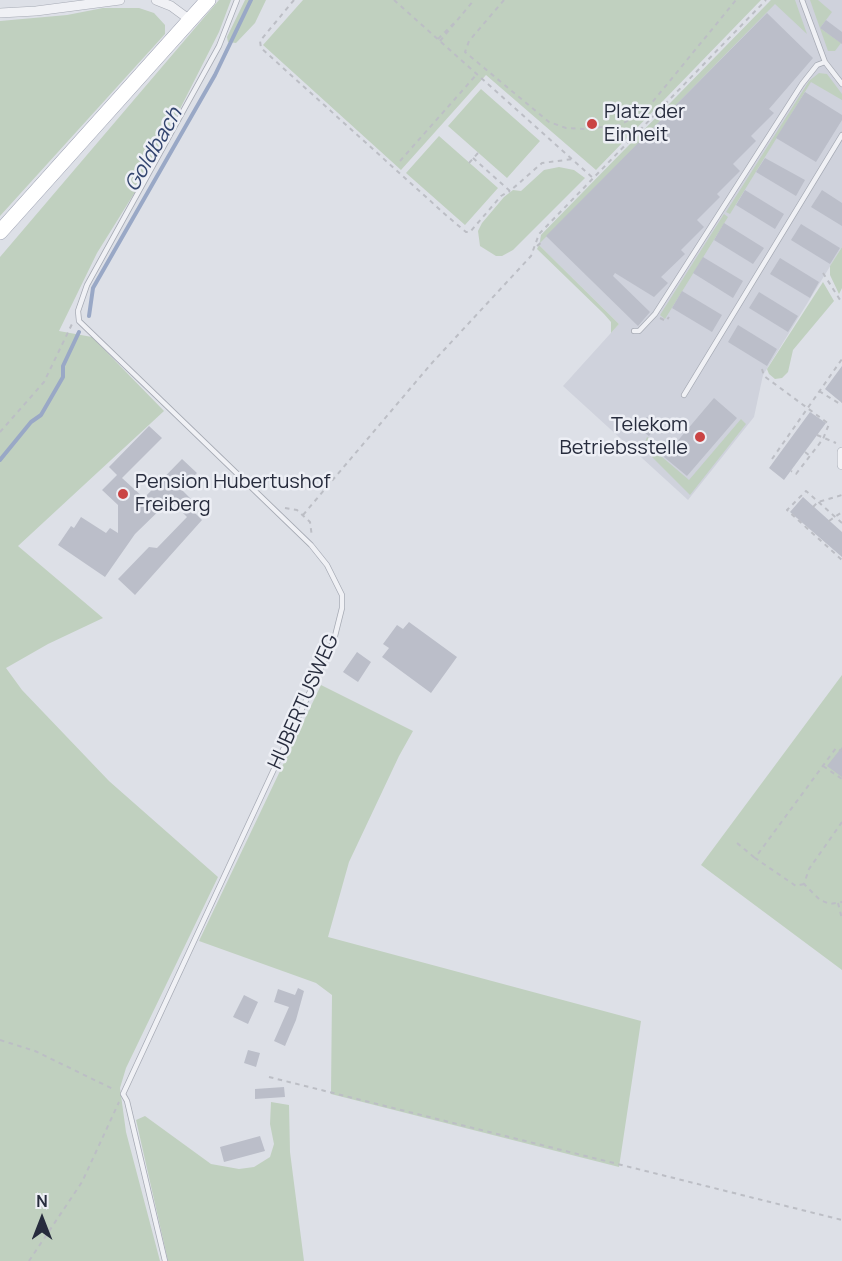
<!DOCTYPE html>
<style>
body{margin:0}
#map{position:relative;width:842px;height:1261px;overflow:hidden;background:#dde0e7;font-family:Manrope,sans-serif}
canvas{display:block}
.north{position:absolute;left:12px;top:1189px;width:60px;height:60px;-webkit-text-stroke:4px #edeff5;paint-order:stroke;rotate:0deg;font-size:16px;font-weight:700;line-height:24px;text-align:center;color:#272c3d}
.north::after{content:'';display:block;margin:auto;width:21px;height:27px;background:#272c3d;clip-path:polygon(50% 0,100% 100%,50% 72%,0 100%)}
</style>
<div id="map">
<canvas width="842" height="1261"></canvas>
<div class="north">N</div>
</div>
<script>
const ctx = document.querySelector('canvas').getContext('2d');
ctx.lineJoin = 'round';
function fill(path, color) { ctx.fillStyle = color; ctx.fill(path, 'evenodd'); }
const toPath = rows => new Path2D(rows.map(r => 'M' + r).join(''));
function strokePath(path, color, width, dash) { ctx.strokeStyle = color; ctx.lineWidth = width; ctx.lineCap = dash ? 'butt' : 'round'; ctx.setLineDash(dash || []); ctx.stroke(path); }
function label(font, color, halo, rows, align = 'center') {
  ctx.font = font + ' Manrope,sans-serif'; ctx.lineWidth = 5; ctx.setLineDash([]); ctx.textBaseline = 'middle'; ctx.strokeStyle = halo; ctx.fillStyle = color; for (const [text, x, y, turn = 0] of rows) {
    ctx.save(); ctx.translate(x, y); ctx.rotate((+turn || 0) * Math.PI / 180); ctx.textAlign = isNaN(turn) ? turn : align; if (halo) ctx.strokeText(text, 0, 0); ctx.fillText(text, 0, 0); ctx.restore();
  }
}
fill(toPath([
 [771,0,842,0,842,247,763,375,754,417,688,500,563,386,619,324,539,245,541,235]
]), '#cfd2dc');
fill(toPath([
 [219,0,231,0,219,32,150,168,97,253,59,331,92,337,164,411,18,546,103,618,48,644,6,668,22,690,109,781,218,877,126,1068,120,1088,126,1132,160,1261,0,1261,0,257],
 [245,0,266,0,255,23,236,43,228,42,227,37],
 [303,0,761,0,596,170,486,75,401,170,263,45],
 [771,0,795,0,807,34,775,4,540,243,541,235],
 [810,0,818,0,832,12,820,28,841,43,835,51,828,51],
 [103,8,139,8,154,13,165,25,165,34,0,216,0,21,67,15],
 [819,73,827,74,842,94,842,100,811,82,730,214,726,212,809,81],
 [481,89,540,141,507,178,448,126],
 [439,136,498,188,465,225,406,173],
 [559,167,574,170,585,178,513,250,502,256,496,256,480,246,478,231,482,223,504,197,513,190,521,191,544,170],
 [724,214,728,217,665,319,660,315],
 [539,245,619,324,611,333,611,322,604,314,537,249],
 [842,247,842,288,839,294,830,275,830,266],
 [823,282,834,301,793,350,788,372,782,378,775,379,769,374,767,369],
 [741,419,746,424,690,495,643,448,647,437,650,439,648,445,689,480],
 [842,675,842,970,701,865],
 [321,685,413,731,399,756,349,862,328,937,641,1021,619,1167,331,1094,332,995,316,983,199,941],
 [271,1102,289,1105,290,1152,304,1261,168,1261,136,1120,145,1116,211,1164,239,1169,254,1167,270,1157,274,1144,270,1124]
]), '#c0d0bf');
strokePath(toPath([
 [89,316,93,288,215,75,251,0],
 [0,460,31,422,41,415,63,377,63,366,79,332]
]), '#99a8c6', 4);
fill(toPath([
 [767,13,813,58,769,109,774,113,751,136,756,141,733,164,740,171,717,194,720,197,697,220,704,227,681,250,685,254,661,277,668,283,654,297,615,273,613,276,650,312,638,326,546,236],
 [826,20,842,32,842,44,820,28],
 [805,92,842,115,842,120,816,162,776,138],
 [765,158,805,180,796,196,756,172],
 [745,190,784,214,775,229,736,205],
 [822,190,842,203,842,226,811,207],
 [724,223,764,248,753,264,714,240],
 [801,224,840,248,830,264,791,240],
 [703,257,743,281,733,298,693,273],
 [780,258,819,282,810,298,770,274],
 [682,291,722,315,712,332,672,308],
 [759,292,798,316,788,332,749,308],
 [738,325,777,349,767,366,728,342],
 [842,366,842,403,825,389],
 [714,398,737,418,687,476,664,457],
 [810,412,826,423,784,480,769,468],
 [647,417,657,425,649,436,638,428],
 [149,426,162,438,122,478,144,498,182,459,197,473,181,489,195,503,190,508,202,520,135,595,118,579,149,547,157,548,187,517,170,500,135,534,105,577,58,545,71,526,74,528,81,517,106,533,110,528,118,533,118,505,102,490,117,475,109,467],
 [803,497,842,532,842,557,790,512],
 [409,622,457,657,431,693,382,657,389,648,383,644,397,625,403,629],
 [357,652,371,662,358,682,343,672],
 [842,747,842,777,827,766],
 [298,988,304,991,296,1020,285,1046,274,1041,289,1007,274,1002,278,989,295,995],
 [244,995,258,1002,248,1024,233,1017],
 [248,1050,260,1053,256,1067,244,1063],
 [284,1087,285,1097,255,1099,255,1089],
 [260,1136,265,1151,224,1162,220,1147]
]), '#bbbec9');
const service = toPath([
 [802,0,825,62,842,84],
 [634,331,639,331,655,314,802,84,817,65,825,62],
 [684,395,842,135],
 [165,1261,127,1101,123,1094,334,640,342,608,342,595,327,565,311,545,79,321,78,311,87,285,219,46,237,0]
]);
const minor = toPath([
 [156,0,171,6,190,20],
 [0,13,36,11,120,0],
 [842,452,842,465]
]);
const primary = toPath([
 [0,232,208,0]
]);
strokePath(service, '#a6aab4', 6);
strokePath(minor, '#a6aab4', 10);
strokePath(primary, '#9da2b2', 16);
strokePath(toPath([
 [294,0,260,41,261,48,447,216,466,232,470,232,501,196,510,191],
 [394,0,593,178],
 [504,0,469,41,465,52,549,122,566,128,586,129,620,125,646,110,736,0],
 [438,39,457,20],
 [440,41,474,0],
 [473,158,510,191,542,163,573,159],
 [400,161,477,74],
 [469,163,478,153],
 [537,246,543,241],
 [823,273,842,303],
 [660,318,666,321,669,317],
 [762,369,764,376,829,424,823,439,796,474,791,471],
 [819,391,840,404,842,402],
 [0,432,44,382,72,324],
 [817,435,836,443],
 [805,452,810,456],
 [772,459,842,359],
 [813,507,818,502,842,495],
 [285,508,297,510,310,522,312,537],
 [303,515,431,364,531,256,539,234,766,0],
 [829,521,842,512],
 [842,523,806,491,787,510,842,560],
 [823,766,842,779],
 [842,822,809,869,804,884,820,900,830,904,842,902],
 [737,843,755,858],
 [804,884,796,886,755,858,836,748,842,751],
 [838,903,842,919],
 [0,1040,35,1051,115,1090],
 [269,1077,842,1220],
 [29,1261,82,1182,119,1102]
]), '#bcbec5', 2, [4.5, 4.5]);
strokePath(service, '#f0f1f5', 4.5);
strokePath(minor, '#f0f1f5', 9);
strokePath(primary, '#fff', 15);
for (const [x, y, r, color] of [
 [592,124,6,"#ca4444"],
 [700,437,6,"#ca4444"],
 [123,494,6,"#ca4444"]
]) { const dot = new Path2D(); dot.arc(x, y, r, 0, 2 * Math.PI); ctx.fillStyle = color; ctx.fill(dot); strokePath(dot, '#edeff5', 2); }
label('20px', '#272c3d', '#edeff5', [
 ["Platz der",604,112],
 ["Einheit",604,135],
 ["Telekom",688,425,"right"],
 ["Betriebsstelle",688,448,"right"],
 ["Pension Hubertushof",135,482],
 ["Freiberg",135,505]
], 'left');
label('20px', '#272c3d', '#edeff5', [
 ["HUBERTUSWEG",304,702,-66]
]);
label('italic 21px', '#33456f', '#edeff5', [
 ["Goldbach",154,150,-60]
]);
</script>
